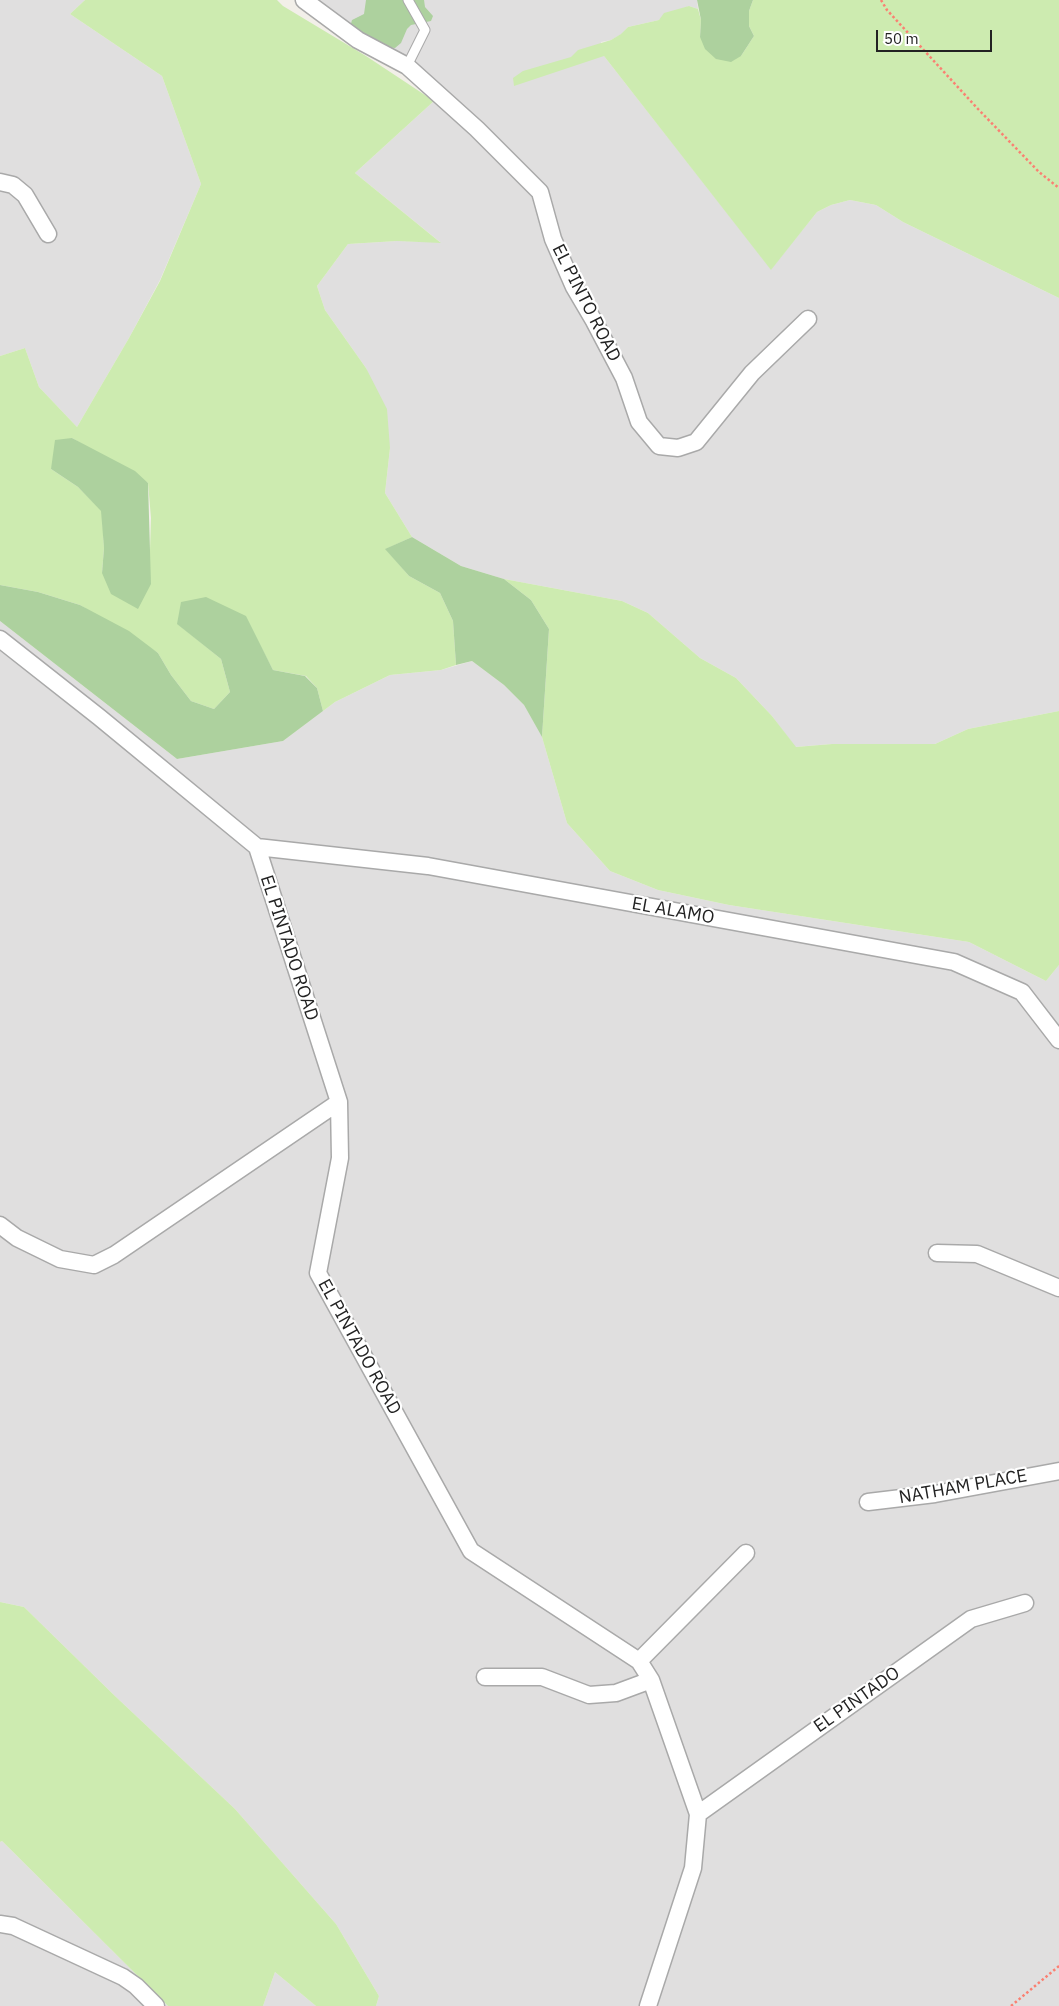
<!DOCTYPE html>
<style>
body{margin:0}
#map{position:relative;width:1059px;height:2006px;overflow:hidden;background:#f2efe9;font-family:"IBM Plex Sans",sans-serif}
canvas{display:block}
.scale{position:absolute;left:876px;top:30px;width:116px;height:22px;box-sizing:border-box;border:2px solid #222;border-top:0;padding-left:6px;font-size:15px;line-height:18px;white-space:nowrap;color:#222;-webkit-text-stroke:4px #fff;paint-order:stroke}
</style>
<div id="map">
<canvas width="1059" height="2006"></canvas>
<div class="scale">50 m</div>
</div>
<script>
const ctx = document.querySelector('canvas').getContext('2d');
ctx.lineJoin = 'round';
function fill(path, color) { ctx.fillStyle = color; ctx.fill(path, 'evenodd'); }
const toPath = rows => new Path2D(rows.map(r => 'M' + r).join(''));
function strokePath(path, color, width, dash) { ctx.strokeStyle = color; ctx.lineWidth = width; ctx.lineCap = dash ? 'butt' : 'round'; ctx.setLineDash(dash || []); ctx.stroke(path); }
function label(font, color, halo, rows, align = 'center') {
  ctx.font = font + ' "IBM Plex Sans",sans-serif'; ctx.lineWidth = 4.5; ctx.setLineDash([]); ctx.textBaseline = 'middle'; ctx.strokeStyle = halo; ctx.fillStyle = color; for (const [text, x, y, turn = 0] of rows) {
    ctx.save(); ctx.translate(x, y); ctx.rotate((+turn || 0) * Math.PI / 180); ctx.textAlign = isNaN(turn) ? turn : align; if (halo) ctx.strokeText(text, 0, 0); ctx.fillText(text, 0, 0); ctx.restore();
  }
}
fill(toPath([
 [0,0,85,0,70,14,162,76,201,184,160,280,129,338,77,427,39,387,25,348,0,356],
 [312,0,697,0,698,9,689,6,659,20,628,27,622,34,611,40,601,42,604,56,771,269,817,212,831,205,850,200,876,205,903,222,1059,298,1059,711,968,729,935,744,832,744,795,747,772,716,736,678,700,658,648,613,622,601,504,579,461,566,412,537,385,493,390,448,366,368,325,310,317,286,348,244,397,241,440,242,355,173,445,91,351,24],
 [0,621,177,759,283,741,335,702,390,675,441,670,472,661,504,685,524,705,542,737,567,823,610,871,658,890,729,905,969,942,1046,981,1059,965,1059,2006,376,2006,379,1996,336,1924,235,1809,115,1696,24,1607,0,1602],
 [2,1841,168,2006,0,2006,0,1842],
 [275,1972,316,2006,263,2006]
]), '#e0dfdf');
fill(toPath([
 [85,0,277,0,283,6,366,56,434,101,355,173,441,243,397,241,348,244,317,286,325,310,366,368,387,409,390,448,385,493,412,537,386,549,409,576,440,593,453,621,456,665,441,670,390,675,335,702,323,711,317,688,306,676,273,670,262,649,178,624,221,659,230,692,214,709,191,701,171,675,158,653,80,605,38,592,0,585,0,356,25,348,39,387,77,427,129,338,160,281,201,184,162,76,70,14],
 [72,438,148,483,151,518,150,550,102,573,104,548,102,511,78,487,51,469],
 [753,0,1059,0,1059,298,903,222,876,205,850,200,831,205,817,212,771,270,604,56,514,86,513,78,523,71,571,57,578,50,611,40,621,34,628,27,659,20,664,13,689,6,698,9,701,20,700,37,741,56,754,36,749,26,749,11],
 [504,579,622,601,648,613,700,658,736,678,772,716,796,747,832,744,935,744,968,729,1059,711,1059,965,1046,981,969,942,729,905,658,890,610,871,567,823,542,737,549,629,531,600],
 [0,1602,24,1607,115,1696,235,1809,336,1924,379,1996,376,2006,316,2006,275,1972,263,2006,168,2006,2,1841,0,1842]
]), '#cdebb0');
fill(toPath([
 [366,0,424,0,425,7,433,16,431,21,411,25,407,29,401,43,395,48,384,47,350,27,352,20,364,14],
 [697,0,753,0,749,11,749,26,754,36,741,56,731,62,716,59,705,49,700,37,701,20],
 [72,438,135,471,148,483,151,584,138,609,111,594,102,573,104,548,101,511,78,487,51,469,55,440],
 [412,537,461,566,504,579,531,600,549,629,542,737,524,705,504,685,472,661,456,665,453,621,440,593,409,576,385,549],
 [0,585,38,592,80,605,129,631,158,653,171,675,191,701,214,709,230,692,221,659,177,624,181,602,206,597,246,616,273,670,305,676,317,688,323,711,283,741,177,759,0,621]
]), '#add19e');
const service = toPath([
 [407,66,425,30,408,0]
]);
const minor = toPath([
 [304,0,358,40,407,66,477,129,540,192,553,239,574,287,594,321,624,378,639,422,659,446,678,448,696,442,752,373,808,319],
 [0,182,13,185,25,195,48,234],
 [0,639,99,717,257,847,339,1102,340,1158,318,1273,471,1551,639,1661,651,1680,698,1814,693,1868,648,2006],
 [257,847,428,866,954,962,1022,992,1059,1040],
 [0,1225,17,1238,60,1259,94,1265,114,1255,339,1102],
 [937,1253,977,1254,1059,1288],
 [868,1502,935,1494,1059,1471],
 [639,1661,746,1553],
 [485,1677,542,1677,589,1695,616,1693,651,1680],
 [698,1814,971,1619,1025,1603],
 [0,1924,13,1926,123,1977,136,1986,156,2006]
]);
strokePath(service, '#a9a9a9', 11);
strokePath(minor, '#a9a9a9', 19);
strokePath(toPath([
 [881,0,887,10,978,109,1039,172,1059,188],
 [1011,2006,1059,1966]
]), '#fa8072', 2.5, [2.5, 2.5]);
strokePath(service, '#fff', 9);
strokePath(minor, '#fff', 16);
label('18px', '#222', '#fff', [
 ["EL PINTO ROAD",586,303,63],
 ["EL ALAMO",673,911,10],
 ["EL PINTADO ROAD",289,948,72],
 ["EL PINTADO ROAD",359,1347,61],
 ["NATHAM PLACE",963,1487,-10],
 ["EL PINTADO",857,1700,-35]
]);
</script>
